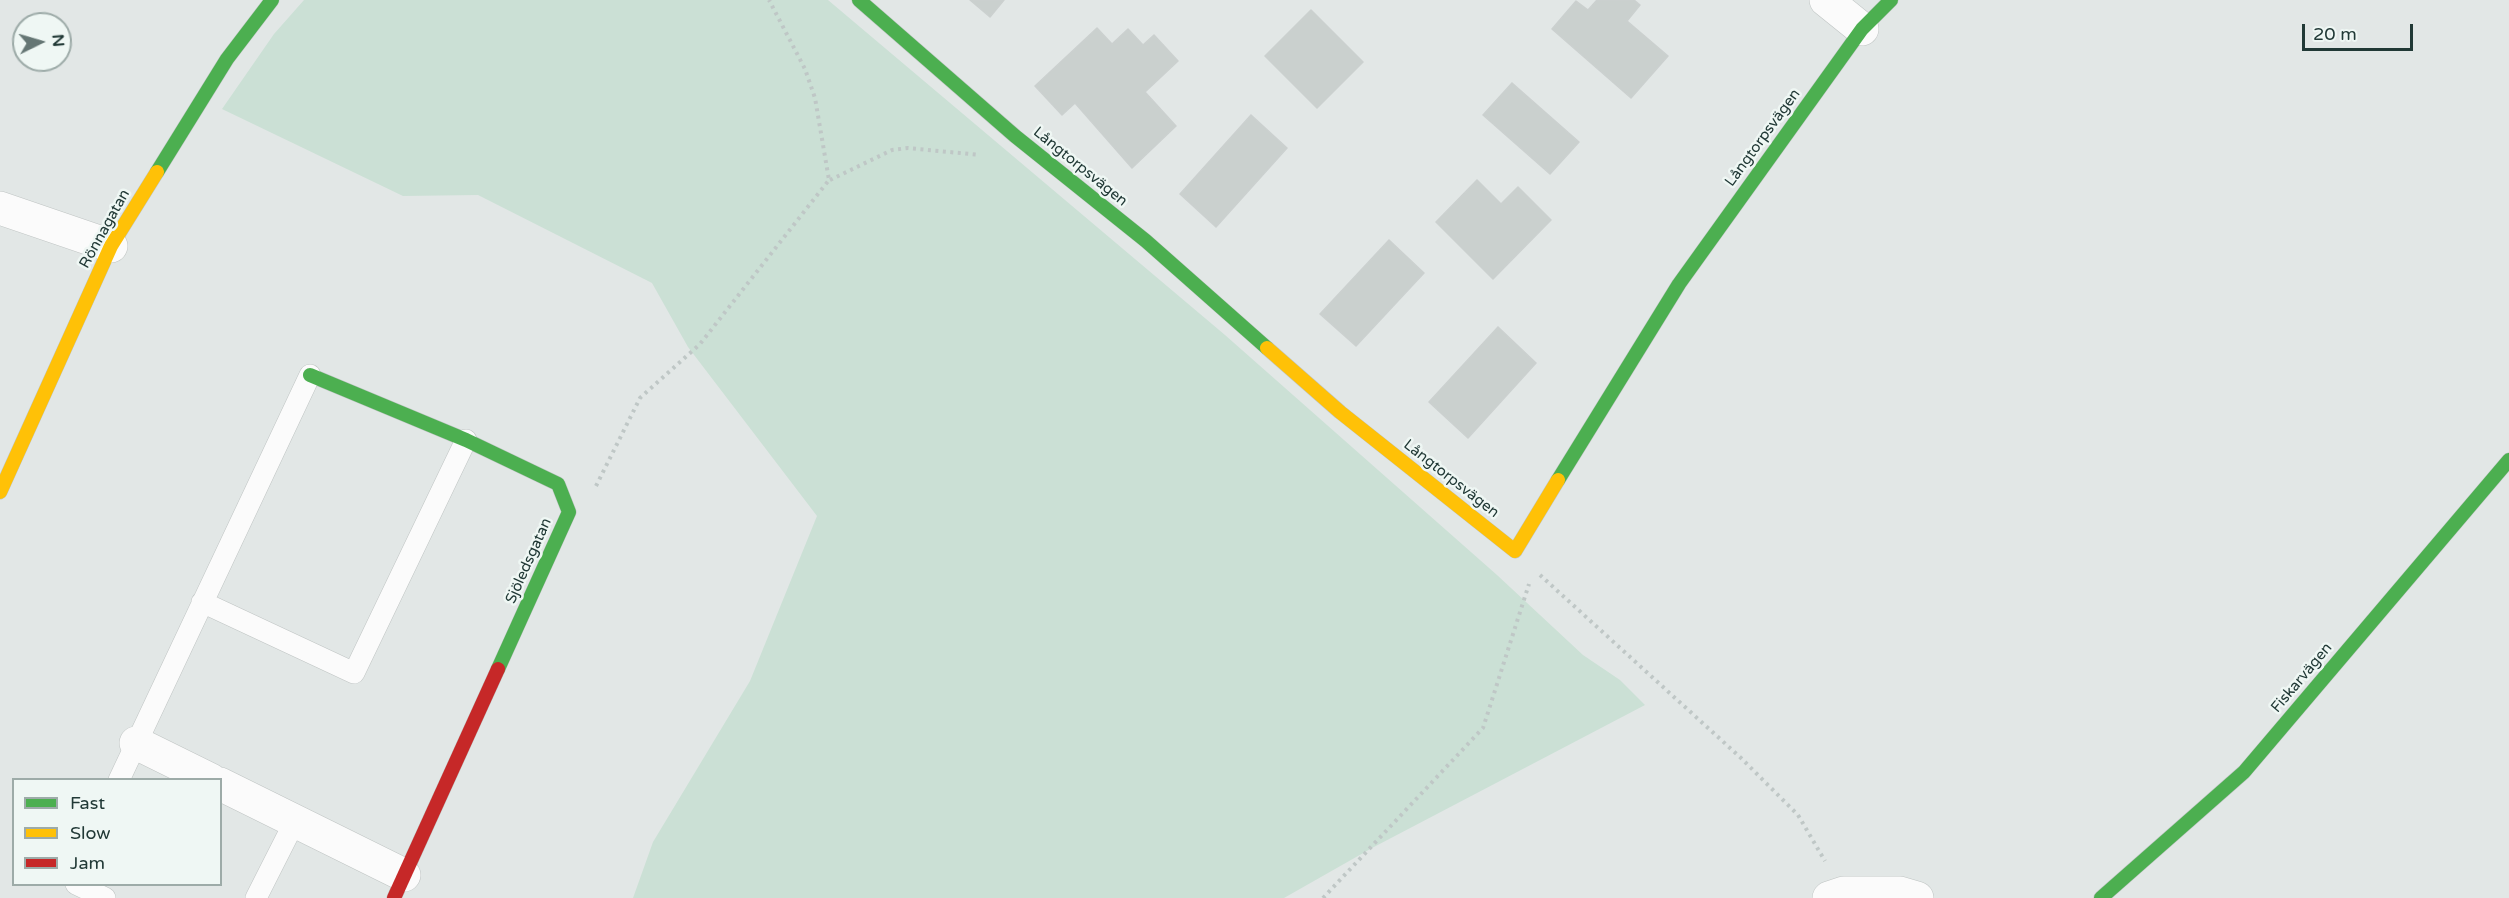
<!DOCTYPE html>
<meta charset="utf-8">
<style>
body{margin:0}
#map{position:relative;width:2509px;height:898px;overflow:hidden;background:#e2e7e6;font-family:"Varela Round",sans-serif}
canvas{display:block}
.legend{position:absolute;left:12px;top:778px;width:210px;height:108px;box-sizing:border-box;background:#eff7f4;border:2px solid #9daba8;margin:0;padding:8px 10px;list-style:none;font-size:18px;color:#213936}
.legend li{display:flex;align-items:center;gap:12px;height:30px}
.legend b{width:30px;border:2px solid #9daba8}
.north{position:absolute;left:12px;top:12px;width:60px;height:60px;box-sizing:border-box;background:#eff7f4;border:2px solid #9daba8;border-radius:50%;rotate:85deg;font-size:16px;font-weight:700;line-height:24px;text-align:center;color:#213936}
.north::after{content:'';display:block;margin:auto;width:21px;height:27px;background:#657674;clip-path:polygon(50% 0,100% 100%,50% 72%,0 100%)}
.scale{position:absolute;left:2302px;top:24px;width:111px;height:27px;box-sizing:border-box;border:3px solid #213936;border-top:0;padding-left:8px;font-size:18px;line-height:21px;white-space:nowrap;color:#213936;-webkit-text-stroke:4px #eff7f4;paint-order:stroke}
</style>
<div id="map">
<canvas width="2509" height="898"></canvas>
<ul class="legend">
<li><b style="height:8px;background:#4caf50"></b>Fast</li>
<li><b style="height:8px;background:#ffc107"></b>Slow</li>
<li><b style="height:8px;background:#c62828"></b>Jam</li>
</ul>
<div class="north">N</div>
<div class="scale">20 m</div>
</div>
<script>
const ctx = document.querySelector('canvas').getContext('2d');
ctx.lineJoin = 'round';
function fill(path, color) { ctx.fillStyle = color; ctx.fill(path, 'evenodd'); }
const toPath = rows => new Path2D(rows.map(r => 'M' + r).join(''));
function strokePath(path, color, width, dash) { ctx.strokeStyle = color; ctx.lineWidth = width; ctx.lineCap = dash ? 'butt' : 'round'; ctx.setLineDash(dash || []); ctx.stroke(path); }
function label(font, color, halo, rows, align = 'center') {
  ctx.font = font + ' "Varela Round",sans-serif'; ctx.lineWidth = 5; ctx.setLineDash([]); ctx.textBaseline = 'middle'; ctx.strokeStyle = halo; ctx.fillStyle = color; for (const [text, x, y, turn = 0] of rows) {
    ctx.save(); ctx.translate(x, y); ctx.rotate((+turn || 0) * Math.PI / 180); ctx.textAlign = isNaN(turn) ? turn : align; if (halo) ctx.strokeText(text, 0, 0); ctx.fillText(text, 0, 0); ctx.restore();
  }
}
fill(toPath([
 [304,0,828,0,1225,335,1497,575,1583,655,1620,680,1645,705,1372,848,1284,898,633,898,653,842,750,681,817,516,688,347,652,283,478,195,403,196,222,109,274,34]
]), '#cbe0d5');
const building = toPath([
 [970,0,1004,0,990,17,970,0],
 [1597,0,1634,0,1640,5,1627,21,1668,56,1631,98,1552,29,1576,1,1588,10,1597,0],
 [1311,10,1363,62,1317,108,1265,56,1311,10],
 [1097,28,1112,44,1128,29,1143,45,1154,35,1178,61,1145,92,1176,126,1132,168,1075,103,1062,115,1035,86,1097,28],
 [1512,83,1579,142,1550,174,1483,115,1512,83],
 [1251,115,1287,148,1216,227,1180,194,1251,115],
 [1477,180,1501,204,1518,187,1551,220,1493,279,1436,222,1477,180],
 [1389,240,1424,273,1356,346,1320,314,1389,240],
 [1498,327,1536,363,1468,438,1429,402,1498,327]
]);
fill(building, '#cad0ce');
strokePath(building, '#cbd0cf', 1.5);
const lane = toPath([
 [202,602,354,673,466,440],
 [119,780,310,375],
 [76,884,105,898],
 [256,898,295,821]
]);
const street = toPath([
 [1826,0,1862,29],
 [0,208,111,246],
 [136,743,211,780],
 [220,784,404,875],
 [1829,898,1844,893,1900,893,1917,898]
]);
const fast = toPath([
 [859,0,1015,136,1146,241,1267,348],
 [157,172,227,59,272,0],
 [310,375,466,440,558,484,569,512,498,669],
 [1558,480,1679,284,1862,29,1891,0],
 [2101,898,2244,772,2509,460]
]);
const slow = toPath([
 [1267,348,1340,412,1515,551,1558,480],
 [0,492,111,246,157,172]
]);
const jam = toPath([
 [394,898,498,669]
]);
strokePath(lane, '#bfc4c3', 22);
strokePath(street, '#bfc4c3', 34);
strokePath(fast, '#bec5c3', 15);
strokePath(slow, '#bec5c3', 15);
strokePath(jam, '#bec5c3', 15);
strokePath(toPath([
 [830,180,892,150,908,148,980,155],
 [596,486,640,398,700,344,829,180,815,98,805,69,769,0],
 [1540,575,1741,758,1798,815,1825,861],
 [1323,898,1483,728,1529,584]
]), '#bfc7c6', 4, [3, 4.5]);
strokePath(lane, '#fbfbfb', 21);
strokePath(street, '#fbfbfb', 33);
strokePath(fast, '#4caf50', 14);
strokePath(slow, '#ffc107', 14);
strokePath(jam, '#c62828', 14);
label('15px', '#213936', '#eff7f4', [
 ["Långtorpsvägen",1763,138,-54],
 ["Långtorpsvägen",1080,167,39],
 ["Rönnagatan",105,229,-61],
 ["Långtorpsvägen",1451,479,38],
 ["Sjöledsgatan",529,561,-66],
 ["Fiskarvägen",2302,678,-50]
]);
</script>
